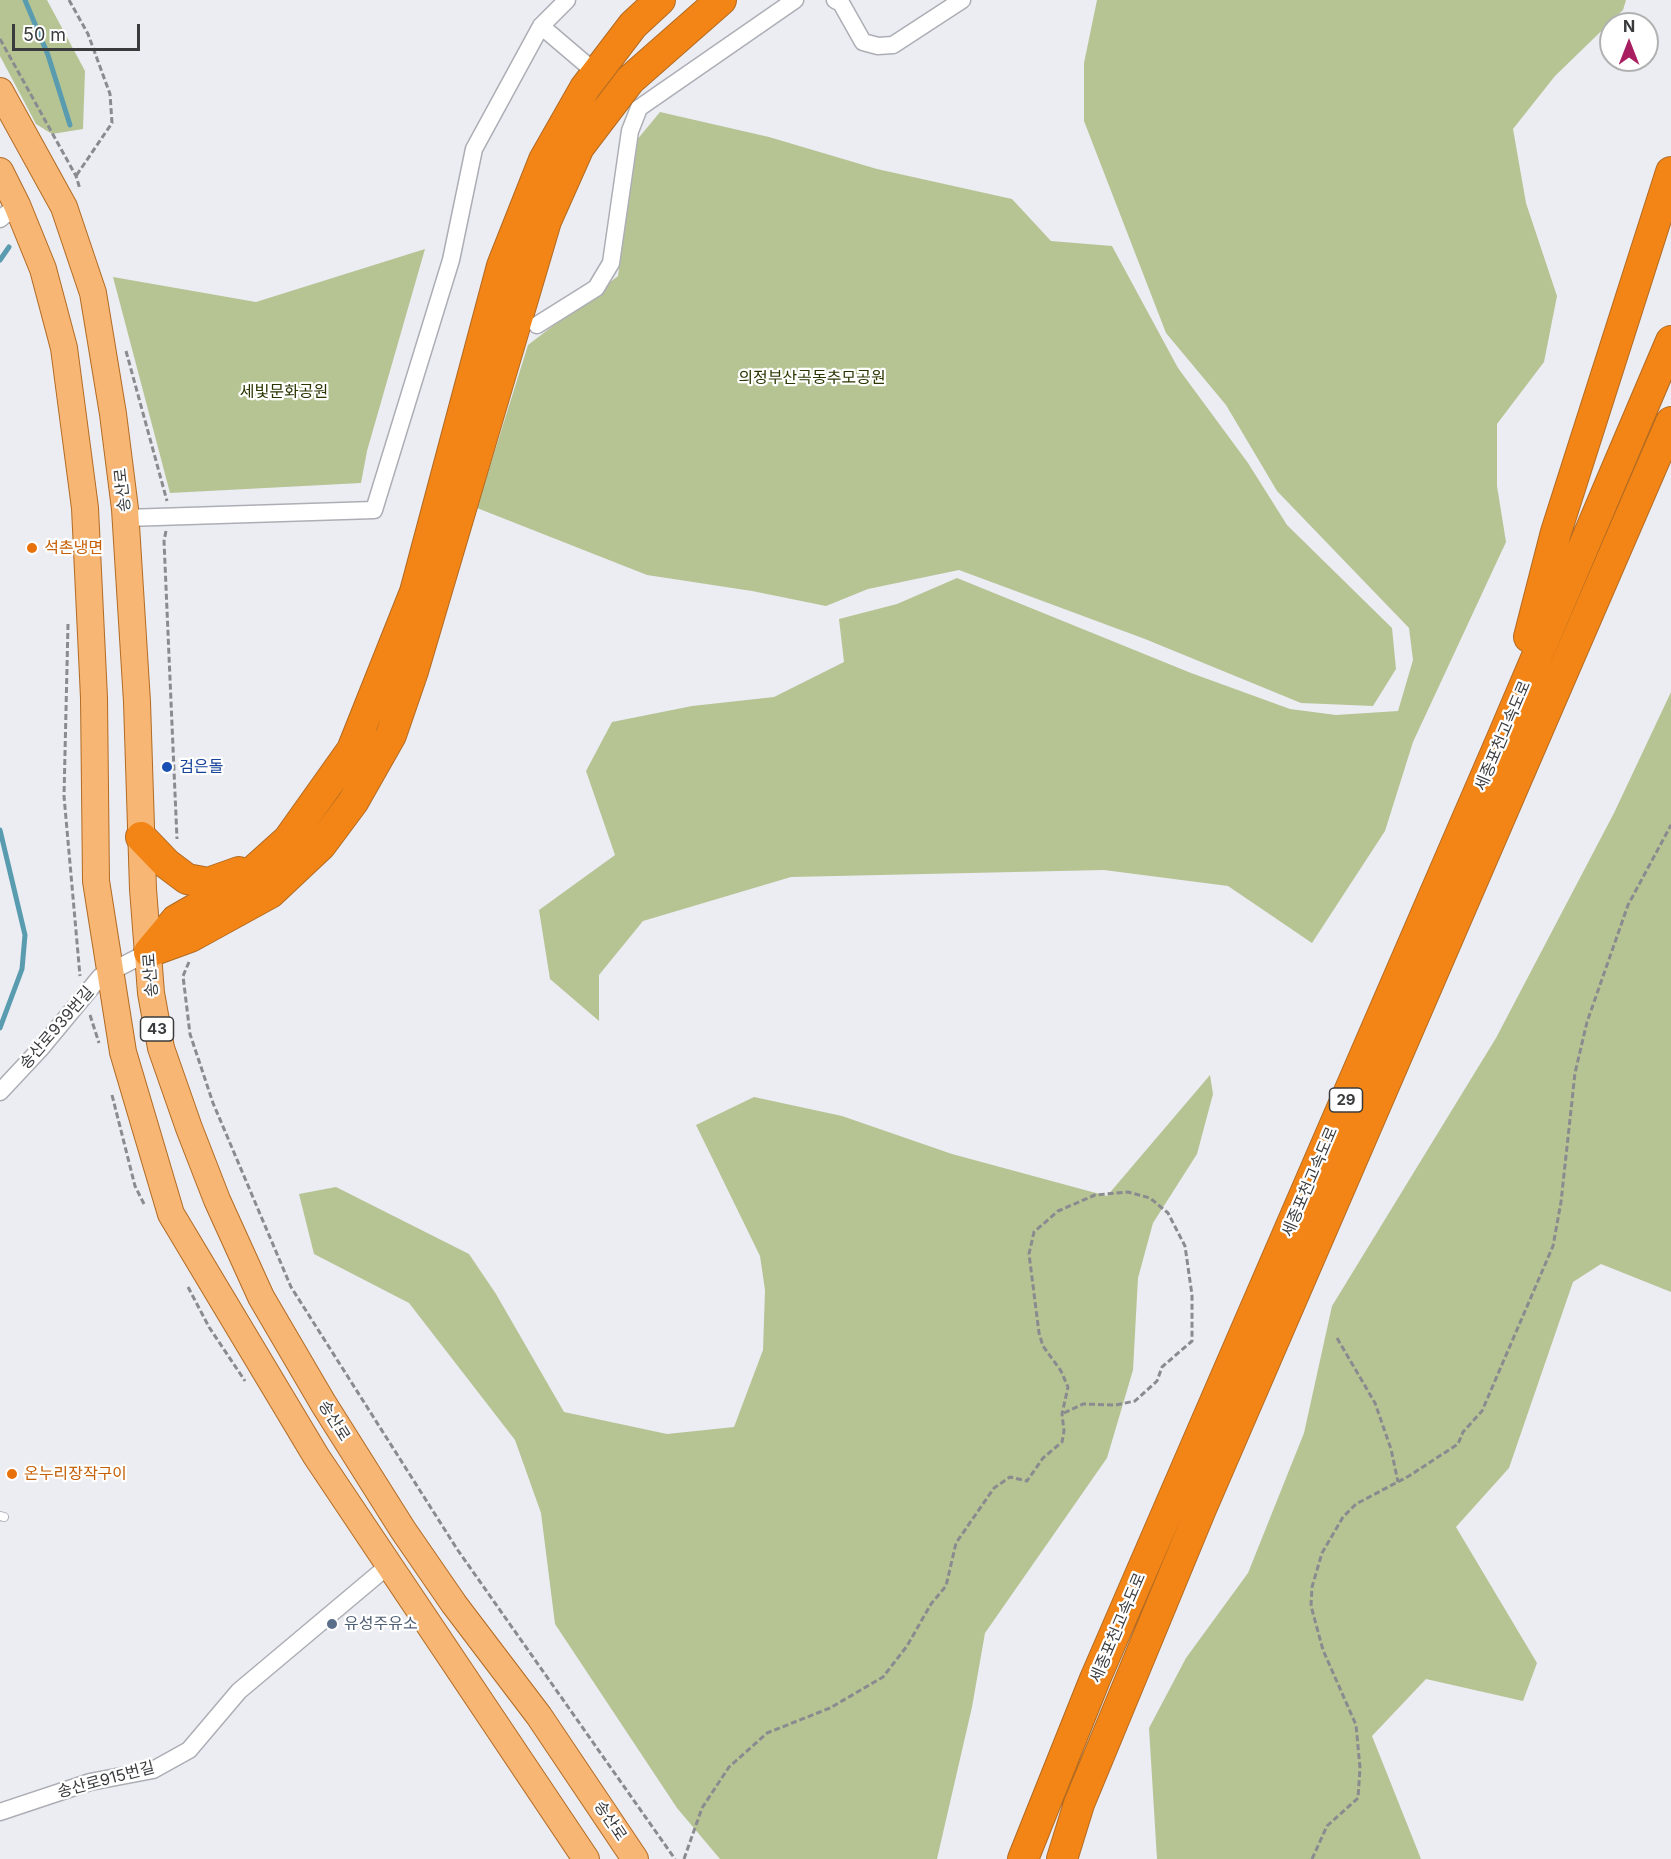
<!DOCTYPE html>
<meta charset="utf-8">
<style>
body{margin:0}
#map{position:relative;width:1671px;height:1859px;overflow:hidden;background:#ececf3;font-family:Inter,sans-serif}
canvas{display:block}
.north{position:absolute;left:1599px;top:12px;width:60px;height:60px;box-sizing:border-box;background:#fff;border:2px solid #b0b1b1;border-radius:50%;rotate:0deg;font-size:16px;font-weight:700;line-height:24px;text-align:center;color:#3a3b3d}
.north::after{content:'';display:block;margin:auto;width:21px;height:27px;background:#a91e61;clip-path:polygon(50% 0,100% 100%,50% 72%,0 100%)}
.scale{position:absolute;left:12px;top:24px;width:128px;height:27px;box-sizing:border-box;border:3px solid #3a3b3d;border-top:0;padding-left:8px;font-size:18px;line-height:21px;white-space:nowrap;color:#3a3b3d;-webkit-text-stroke:4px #fff;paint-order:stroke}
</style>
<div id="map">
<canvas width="1671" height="1859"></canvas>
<div class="north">N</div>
<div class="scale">50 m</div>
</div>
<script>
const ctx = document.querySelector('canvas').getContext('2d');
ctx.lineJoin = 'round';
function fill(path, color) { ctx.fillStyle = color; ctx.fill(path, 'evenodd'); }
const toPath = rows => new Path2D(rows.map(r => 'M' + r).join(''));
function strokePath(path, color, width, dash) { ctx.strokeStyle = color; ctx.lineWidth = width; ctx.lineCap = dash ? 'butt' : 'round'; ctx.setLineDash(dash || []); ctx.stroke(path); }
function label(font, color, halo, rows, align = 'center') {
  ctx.font = font + ' Inter,"Noto Sans KR",sans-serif'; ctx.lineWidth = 4.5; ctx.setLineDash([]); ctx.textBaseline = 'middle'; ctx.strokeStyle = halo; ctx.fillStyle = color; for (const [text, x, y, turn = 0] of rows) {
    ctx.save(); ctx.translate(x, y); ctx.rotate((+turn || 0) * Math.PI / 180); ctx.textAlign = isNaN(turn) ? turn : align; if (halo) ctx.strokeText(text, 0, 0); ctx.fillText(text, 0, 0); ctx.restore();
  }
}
fill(toPath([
 [0,0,47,0,85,71,83,129,52,134,36,124,0,56],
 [1097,0,1626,0,1623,10,1555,76,1513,129,1526,203,1557,296,1544,362,1497,424,1497,486,1506,542,1413,742,1385,831,1312,943,1228,886,1104,870,791,877,643,921,599,975,599,1021,550,979,539,910,615,855,586,771,612,722,692,706,774,697,844,662,839,619,897,604,957,578,1191,673,1290,709,1336,715,1398,711,1413,660,1409,628,1277,491,1226,405,1166,333,1084,121,1084,63],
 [660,112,769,137,877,169,1012,199,1051,241,1112,246,1178,368,1248,463,1287,525,1392,628,1396,669,1373,706,1301,703,1145,639,959,570,868,589,826,606,752,591,647,575,477,508,528,345,618,276,636,141],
 [425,249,367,451,361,483,170,493,113,277,256,302],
 [1671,692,1671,1292,1601,1264,1573,1282,1509,1468,1456,1527,1537,1663,1523,1701,1426,1679,1372,1736,1421,1859,1157,1859,1149,1728,1186,1658,1248,1573,1304,1433,1332,1306,1496,1038,1614,813],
 [1210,1075,1213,1094,1197,1154,1153,1223,1138,1278,1133,1370,1107,1458,985,1633,972,1707,937,1859,720,1859,677,1808,555,1624,541,1513,515,1440,409,1303,314,1254,299,1194,336,1187,469,1254,496,1294,564,1412,667,1434,734,1427,763,1350,765,1290,760,1256,696,1125,754,1097,842,1116,952,1154,1107,1196]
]), '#b6c494');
strokePath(toPath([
 [25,0,48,55,70,125],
 [0,260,9,247],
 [0,830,25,935,22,969,0,1028]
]), '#5a9caf', 5);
const lane = toPath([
 [0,1516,4,1517]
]);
const street = toPath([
 [835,0,841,3,863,42,878,46,893,45,962,0],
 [541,26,588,66],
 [0,219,17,205],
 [537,325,596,288,611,263,630,131,639,108,795,0],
 [126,518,374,510,451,260,474,149,541,26,567,0],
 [0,1092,42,1047,100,977,149,952],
 [0,1812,90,1782,153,1770,189,1750,239,1691,389,1565]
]);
const primary = toPath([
 [0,91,64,207,93,293,113,414,125,509,137,702,143,889,151,993,161,1048,189,1128,217,1200,261,1297,323,1403,403,1530,454,1604,539,1716,635,1859],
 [0,171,17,205,43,269,64,348,85,508,94,698,96,881,123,1052,171,1214,316,1456,586,1859]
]);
const highway = toPath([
 [1529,637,1556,532,1671,172],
 [141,837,167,864,187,879,208,883,239,872],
 [150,951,176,920,239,884,288,840,352,750,415,592,502,266,544,160,585,88,633,25,660,0],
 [149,952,190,937,270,893,321,845,353,802,391,735,413,671,546,221,579,147,630,80,721,0],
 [1023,1859,1095,1679,1503,736,1671,341],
 [1062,1859,1079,1804,1201,1509,1671,422]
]);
strokePath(lane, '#adaeb5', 10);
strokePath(street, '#adaeb5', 19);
strokePath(primary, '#b26b23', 28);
strokePath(highway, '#b26b23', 32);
strokePath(toPath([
 [69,0,88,34,110,94,112,123,76,176],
 [0,39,76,176,80,189],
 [126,351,167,501],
 [166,531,164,541,177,839],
 [68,624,64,796,80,976],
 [189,962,183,976,190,1034,213,1103,291,1287,457,1549,675,1859],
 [90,1015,99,1043],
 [112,1095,135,1186,144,1204],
 [188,1287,209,1327,245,1381],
 [1337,1338,1375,1403,1391,1449,1398,1482],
 [684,1859,702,1808,729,1767,767,1733,830,1708,883,1677,907,1646,931,1604,946,1586,956,1543,994,1488,1010,1477,1027,1481,1043,1458,1062,1442,1064,1431,1062,1414,1068,1387,1061,1371,1043,1346,1039,1333,1029,1254,1034,1232,1058,1211,1095,1195,1128,1192,1150,1198,1168,1213,1185,1246,1192,1295,1192,1341,1162,1367,1157,1381,1135,1401,1116,1405,1083,1404,1062,1414],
 [1312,1859,1327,1826,1358,1798,1360,1768,1356,1725,1323,1650,1311,1606,1312,1587,1322,1553,1343,1517,1356,1504,1409,1476,1458,1444,1463,1432,1482,1411,1553,1246,1561,1202,1575,1073,1587,1022,1628,905,1671,825]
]), '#8a8b8f', 3, [6, 3]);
strokePath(lane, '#fff', 8);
strokePath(street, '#fff', 16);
strokePath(primary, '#f7b673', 26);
strokePath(highway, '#f28515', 30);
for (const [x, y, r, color] of [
 [32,548,6,"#e8710a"],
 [167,767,6,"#1a4fb4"],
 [12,1474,6,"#e8710a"],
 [332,1624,6,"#5c6f8a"]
]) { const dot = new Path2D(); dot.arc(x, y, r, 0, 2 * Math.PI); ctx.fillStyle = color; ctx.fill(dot); strokePath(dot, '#fff', 2); }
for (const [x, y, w] of [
 [157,1029,33],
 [1346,1100,33]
]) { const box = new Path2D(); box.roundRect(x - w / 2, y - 12, w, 24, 4.5); ctx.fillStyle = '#fff'; ctx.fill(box); strokePath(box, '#3a3b3d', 1.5); }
label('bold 15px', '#3a3b3d', null, [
 ["43",157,1029],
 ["29",1346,1100]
]);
label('16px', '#2a3500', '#fff', [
 ["의정부산곡동추모공원",812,378],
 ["세빛문화공원",284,392]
]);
label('16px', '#3a3b3d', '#fff', [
 ["송산로",123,490,-96],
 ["세종포천고속도로",1503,736,-67],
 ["송산로",151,975,-94],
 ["송산로939번길",57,1028,-49],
 ["세종포천고속도로",1310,1182,-67],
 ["송산로",334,1421,58],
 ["세종포천고속도로",1118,1628,-67],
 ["송산로915번길",106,1780,-15],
 ["송산로",610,1821,56]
]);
label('16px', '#c56008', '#fff', [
 ["석촌냉면",44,548],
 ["온누리장작구이",24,1474]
], 'left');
label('16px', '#164399', '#fff', [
 ["검은돌",179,767]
], 'left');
label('16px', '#4e5e75', '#fff', [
 ["유성주유소",344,1624]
], 'left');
</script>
